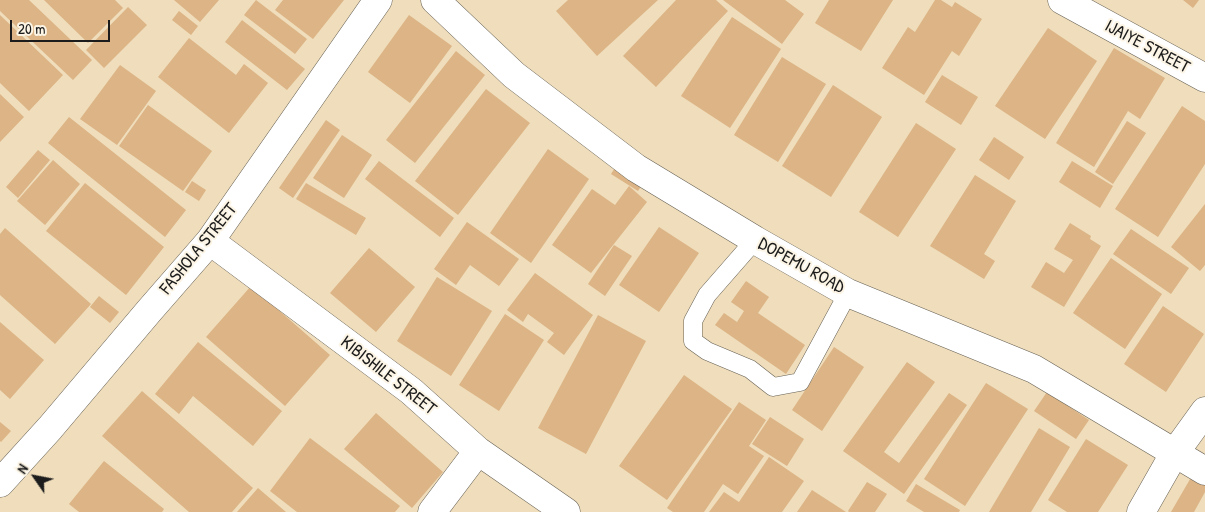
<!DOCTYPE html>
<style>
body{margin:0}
#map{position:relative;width:1205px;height:512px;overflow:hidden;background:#efddbb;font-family:"Patrick Hand",sans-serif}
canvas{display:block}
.north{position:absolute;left:10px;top:452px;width:50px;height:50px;-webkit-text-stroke:4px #fcf5e5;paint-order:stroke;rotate:303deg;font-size:14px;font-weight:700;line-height:20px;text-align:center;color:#1c1c1c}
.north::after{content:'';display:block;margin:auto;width:18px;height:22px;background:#1c1c1c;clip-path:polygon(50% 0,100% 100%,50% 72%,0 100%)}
.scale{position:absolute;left:10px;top:20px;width:100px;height:22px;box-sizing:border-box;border:2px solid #1c1c1c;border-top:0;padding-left:6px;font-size:15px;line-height:18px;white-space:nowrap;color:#1c1c1c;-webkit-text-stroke:4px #fcf5e5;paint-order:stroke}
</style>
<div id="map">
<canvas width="1205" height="512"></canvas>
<div class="north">N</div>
<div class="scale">20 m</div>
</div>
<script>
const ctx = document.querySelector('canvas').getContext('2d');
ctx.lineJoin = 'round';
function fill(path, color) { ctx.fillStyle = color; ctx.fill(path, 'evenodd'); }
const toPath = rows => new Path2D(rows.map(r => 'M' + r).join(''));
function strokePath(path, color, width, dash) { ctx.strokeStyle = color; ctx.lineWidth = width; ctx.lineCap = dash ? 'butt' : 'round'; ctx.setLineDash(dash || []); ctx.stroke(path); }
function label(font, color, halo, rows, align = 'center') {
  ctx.font = font + ' "Patrick Hand",sans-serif'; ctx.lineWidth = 4; ctx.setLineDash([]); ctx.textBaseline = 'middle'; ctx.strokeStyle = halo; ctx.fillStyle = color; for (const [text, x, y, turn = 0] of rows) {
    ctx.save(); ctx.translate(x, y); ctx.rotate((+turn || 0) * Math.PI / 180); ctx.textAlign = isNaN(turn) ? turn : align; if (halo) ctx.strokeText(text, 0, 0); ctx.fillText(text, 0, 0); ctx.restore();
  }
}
fill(toPath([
 [0,0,29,0,92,60,73,80,0,11],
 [44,0,115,0,123,8,88,43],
 [174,0,219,0,200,22],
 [256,0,307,39,295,54,244,15],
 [283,0,344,0,313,39,275,10],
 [568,0,658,0,597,56,556,11],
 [676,0,716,0,728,11,656,87,623,56],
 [723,0,785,0,804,14,782,44],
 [829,0,893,0,861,51,815,23],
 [935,0,941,0,952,7,955,2,982,19,959,56,952,51,924,95,882,68,908,27,915,32],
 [1183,0,1199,0,1193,8],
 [128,7,147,25,104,68,86,50],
 [179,11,198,26,191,35,172,20],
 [0,15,63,75,29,111,0,83],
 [409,15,452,46,410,103,368,72],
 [732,17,781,49,730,128,681,96],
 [242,20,305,69,287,90,225,42],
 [1048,28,1097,61,1045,139,995,106],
 [189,38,236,75,244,64,268,83,229,133,158,77],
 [1114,48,1165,78,1140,119,1128,111,1094,167,1056,143],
 [456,51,485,75,415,163,386,140],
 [782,57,826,84,778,162,734,135],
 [120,65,156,91,117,145,80,119],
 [942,75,978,97,961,125,925,102],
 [833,85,882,117,831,197,782,166],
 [486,89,530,123,458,215,415,181],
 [0,94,24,117,0,142],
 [148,105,212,151,183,191,119,146],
 [1182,106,1205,121,1205,164,1158,237,1115,209],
 [69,117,186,210,165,237,48,143],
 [326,120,340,130,293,198,279,188],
 [1127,121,1146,133,1113,184,1095,172],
 [916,123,956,149,898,237,859,212],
 [342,135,372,155,344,198,313,178],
 [994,137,1024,157,1009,180,979,160],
 [548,149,589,179,531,263,490,233],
 [38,150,50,160,18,198,6,187],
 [53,160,80,184,45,225,17,201],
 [379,161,454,218,440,237,365,179],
 [1072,161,1113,186,1100,208,1059,182],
 [618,163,645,180,638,191,611,174],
 [975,175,1016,201,984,254,995,261,984,279,930,246],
 [192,181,206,190,199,201,185,192],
 [85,183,164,247,126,295,46,231],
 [306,183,366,218,356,235,296,199],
 [629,186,647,202,591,273,552,245,592,189,615,205],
 [1205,204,1205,265,1200,271,1171,247],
 [467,222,519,259,499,286,470,265,456,285,434,269],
 [1070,223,1091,236,1090,239,1101,246,1064,307,1031,287,1046,262,1064,273,1073,260,1054,249],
 [659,227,699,253,659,312,619,285],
 [5,228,91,304,55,344,0,295,0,234],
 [1131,229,1189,268,1171,294,1113,254],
 [614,245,632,256,605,296,588,284],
 [369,248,415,287,376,332,330,293],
 [1111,258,1162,294,1125,349,1073,313],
 [535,273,593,315,564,355,547,342,554,333,528,314,523,322,507,310],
 [437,277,492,311,451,376,397,341],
 [746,281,769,297,758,313,805,345,786,374,715,325,724,313,737,322,744,311,731,302],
 [251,286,330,355,285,406,206,337],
 [99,296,119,312,110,323,90,307],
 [1163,306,1204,334,1166,392,1124,364],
 [505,314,544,340,499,411,459,385],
 [598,315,646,341,586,454,538,428],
 [0,322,44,360,10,399,0,390],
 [198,342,282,411,253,446,193,396,179,414,155,394],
 [834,347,864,367,822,431,792,410],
 [907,362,935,382,884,452,899,463,949,393,967,405,904,494,843,451],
 [684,375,732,409,667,500,619,466],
 [986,383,1028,409,965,506,924,479],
 [142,391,253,488,232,512,189,512,102,436],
 [1047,392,1089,420,1076,439,1034,411],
 [739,402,766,420,749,446,764,456,738,494,723,484,704,512,673,512,667,508],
 [376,413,443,472,412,508,344,449],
 [770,417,804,439,787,466,752,444],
 [0,422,11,431,1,442,0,441],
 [1039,428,1070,447,1031,512,989,512],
 [310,438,400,506,395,512,297,512,270,491],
 [1086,439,1128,465,1098,512,1067,512,1048,500],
 [769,457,804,481,782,512,709,512,724,492,739,502],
 [104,461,164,509,162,512,79,512,69,504],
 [1193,474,1205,482,1205,492,1194,512,1171,512],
 [867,482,887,494,875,512,849,512,848,511],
 [916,484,960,510,959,512,924,512,906,501],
 [258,488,286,512,237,512],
 [812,490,846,512,797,512]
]), '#dcb485');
const service = toPath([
 [755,240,707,295,693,321,693,341,707,351,750,369,773,387,800,382,848,293]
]);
const minor = toPath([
 [1062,0,1205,78],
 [210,241,411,391,478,451,566,512],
 [0,483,50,428,149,311,210,241,378,0],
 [432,512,478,451],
 [1141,512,1174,454,1205,411]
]);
const secondary = toPath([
 [435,0,514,75,636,168,755,240,848,293,1034,369,1205,471]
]);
strokePath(service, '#666054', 19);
strokePath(minor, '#666054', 29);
strokePath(secondary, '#666054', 29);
strokePath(service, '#fff', 18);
strokePath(minor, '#fff', 28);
strokePath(secondary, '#fff', 28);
label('18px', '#1c1c1c', '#fcf5e5', [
 ["IJAIYE STREET",1147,47,28],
 ["FASHOLA STREET",199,249,-51],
 ["DOPEMU ROAD",801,266,29],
 ["KIBISHILE STREET",388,376,38]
]);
</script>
